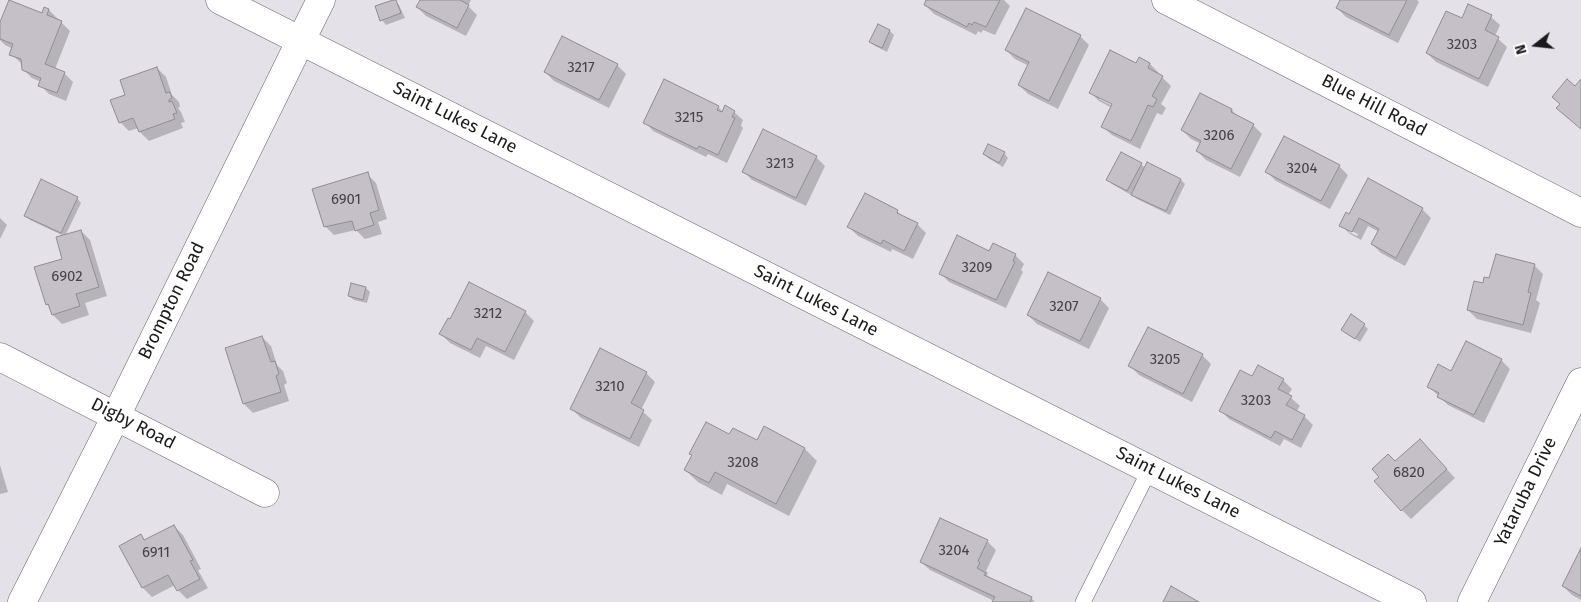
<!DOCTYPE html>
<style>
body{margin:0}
#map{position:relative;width:1581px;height:602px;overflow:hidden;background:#e5e1e8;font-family:"Fira Sans",sans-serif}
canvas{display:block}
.north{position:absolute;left:1511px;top:20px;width:50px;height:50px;-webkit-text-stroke:4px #fff;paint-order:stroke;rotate:254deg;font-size:14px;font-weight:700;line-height:20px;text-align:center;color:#1b191c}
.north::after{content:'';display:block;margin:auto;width:18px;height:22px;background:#1b191c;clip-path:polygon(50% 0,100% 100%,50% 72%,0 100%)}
</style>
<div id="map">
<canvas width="1581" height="602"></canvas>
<div class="north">N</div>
</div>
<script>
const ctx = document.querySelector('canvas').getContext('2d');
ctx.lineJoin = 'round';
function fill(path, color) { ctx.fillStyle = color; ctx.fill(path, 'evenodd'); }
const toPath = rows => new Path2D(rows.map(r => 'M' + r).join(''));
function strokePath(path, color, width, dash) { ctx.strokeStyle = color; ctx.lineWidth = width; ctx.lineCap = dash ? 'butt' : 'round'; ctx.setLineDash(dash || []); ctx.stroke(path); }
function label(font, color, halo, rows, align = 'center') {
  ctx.font = font + ' "Fira Sans",sans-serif'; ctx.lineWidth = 4.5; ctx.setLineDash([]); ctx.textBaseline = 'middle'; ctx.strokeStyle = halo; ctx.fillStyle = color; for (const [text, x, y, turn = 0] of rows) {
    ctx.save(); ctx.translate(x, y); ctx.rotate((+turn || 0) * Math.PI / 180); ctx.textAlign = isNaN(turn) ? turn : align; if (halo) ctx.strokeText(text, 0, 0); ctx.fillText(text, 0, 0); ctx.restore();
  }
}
fill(toPath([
 [421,0,471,0,468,6,477,15,466,36,426,16,417,7],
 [927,0,1004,0,1010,6,995,35,983,30,981,33,978,31,976,35,934,14,925,5],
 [1341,0,1417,0,1419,2,1398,43,1346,17,1337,8],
 [395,1,399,5,405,18,386,25,382,20],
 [1469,6,1491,17,1500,25,1495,36,1507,47,1488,87,1436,62,1427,53,1462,20],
 [45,9,49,10,70,31,55,69,64,73,73,82,66,101,49,94,40,85,41,82,32,78,23,69,23,65,11,54,13,49,5,45,0,40,0,26,42,14],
 [890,31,894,35,887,52,875,46,870,42],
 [1080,36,1089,45,1058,109,1028,94,1019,85,1029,66,1015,59,1006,50],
 [1150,64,1159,73,1158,75,1162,77,1171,86,1161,104,1166,108,1162,115,1157,113,1140,149,1112,135,1103,127,1112,108,1099,101,1090,92],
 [1099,96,1118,106,1117,108,1099,99],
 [617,65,626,74,609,108,554,81,545,72],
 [157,68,166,77,172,95,179,102,180,107,178,108,181,112,185,122,181,123,183,128,149,141,140,132,138,128,129,131,120,122,127,95],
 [718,107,723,112,734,112,743,120,741,126,743,128,727,163,708,154,706,157,653,131,645,122],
 [1232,110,1237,116,1253,125,1262,134,1240,177,1206,160,1197,151,1201,144,1191,139,1182,130],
 [1004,153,1008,158,1003,167,988,158,984,154],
 [816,157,825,166,806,206,752,180,743,171],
 [1141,164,1146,169,1148,164,1181,180,1185,184,1170,215,1137,199,1132,194,1131,195,1112,184,1108,180],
 [1339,166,1348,175,1330,209,1276,181,1267,172],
 [367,174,376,183,387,219,378,222,382,234,365,239,356,230,334,235,325,226],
 [77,198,81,203,65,236,81,231,90,240,107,296,85,303,89,315,62,324,53,315,50,307,47,304,64,259,64,236,30,220,25,215],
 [1422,209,1431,218,1405,266,1381,253,1372,244,1379,232,1368,226,1361,240,1350,234,1341,225,1349,215],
 [1349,230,1358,234,1357,236,1349,232],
 [897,211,904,218,917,224,926,233,913,259,892,249,891,252,858,236,849,227],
 [0,218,7,225,0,239],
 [994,245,1015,255,1024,264,1021,270,1023,272,1006,308,949,282,940,273,990,252],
 [1534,265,1543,274,1536,300,1540,303,1531,333,1477,319,1468,310,1484,285,1490,280],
 [352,285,366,288,370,292,367,303,354,300,349,296],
 [1100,299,1109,308,1089,349,1037,324,1028,315],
 [525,312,534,321,514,360,486,346,480,358,450,343,441,334],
 [1364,325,1368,329,1360,342,1342,330],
 [262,337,271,346,277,365,283,371,287,383,284,385,289,401,253,413,244,404],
 [1202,355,1211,364,1192,402,1139,375,1130,366],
 [1501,360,1510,369,1484,423,1448,405,1429,387,1452,372],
 [646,373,655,382,641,410,652,420,639,447,581,418,572,409],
 [1253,378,1283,380,1292,389,1288,395,1300,406,1296,412,1304,416,1313,425,1301,448,1284,439,1280,446,1229,419,1220,410],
 [730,436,805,449,817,461,789,516,727,484,722,495,698,482,685,470],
 [1428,449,1455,478,1411,519,1402,510],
 [0,465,8,492,0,494],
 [174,526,183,535,201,569,198,570,208,588,187,599,178,590,175,585,152,597,143,588,121,547,141,536,146,541],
 [987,541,996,550,986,571,988,573,987,575,991,579,1031,598,1035,602,994,602,994,601,930,570,921,562],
 [1581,551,1581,600,1572,595,1563,586]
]), '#0003');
const building = toPath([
 [9,0,42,13,44,7,49,9,47,15,62,21,45,64,65,72,57,93,38,86,41,78,22,70,21,59,9,55,13,44,0,39,0,22,9,0],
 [393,0,396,0,401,13,380,21,375,6,393,0],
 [420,0,460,0,469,5,457,28,416,7,420,0],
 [926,0,1000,0,986,27,974,22,972,25,969,23,967,27,924,5,926,0],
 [1340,0,1407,0,1389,35,1336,8,1340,0],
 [1468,4,1492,15,1485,30,1499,37,1479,79,1426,53,1446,11,1462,18,1468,4],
 [1026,8,1081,35,1049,101,1018,85,1029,62,1005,50,1026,8],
 [878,24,890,30,882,48,869,42,878,24],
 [562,36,618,64,599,100,544,72,562,36],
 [1110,50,1136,63,1139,57,1150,63,1148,68,1163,76,1152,96,1157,99,1153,107,1148,105,1131,141,1101,127,1112,104,1089,93,1110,50],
 [157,67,166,93,170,92,172,98,169,100,169,102,172,101,177,113,173,114,175,119,139,132,133,118,119,123,110,100,125,95,120,80,157,67],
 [664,79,719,106,717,110,722,112,725,105,735,111,732,117,735,118,718,155,699,146,697,149,643,123,664,79],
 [1567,79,1575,86,1581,79,1581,129,1556,108,1560,104,1552,97,1567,79],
 [1200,93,1232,109,1231,112,1254,124,1231,169,1196,151,1201,141,1181,130,1200,93],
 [763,129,817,156,796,198,742,172,763,129],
 [1284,136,1340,165,1321,201,1265,172,1284,136],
 [988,144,1005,152,999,163,983,154,988,144],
 [1121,152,1142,163,1127,191,1106,180,1121,152],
 [1147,162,1181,179,1166,211,1131,195,1147,162],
 [368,172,379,210,370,213,374,225,355,231,352,221,324,227,312,189,368,172],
 [1368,178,1423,208,1396,258,1371,244,1379,229,1359,218,1352,232,1339,226,1346,212,1349,214,1368,178],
 [41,179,78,197,61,233,24,216,41,179],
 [865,193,898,210,897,213,918,223,904,251,883,240,881,244,847,227,865,193],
 [81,230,99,287,76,294,80,306,52,315,48,304,46,305,34,267,62,259,56,237,81,230],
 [957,235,989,251,993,243,1016,254,1013,261,1015,262,996,300,939,274,957,235],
 [1496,254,1535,264,1528,292,1531,293,1523,325,1467,310,1474,281,1483,283,1484,277,1489,278,1496,254],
 [1048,272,1101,298,1080,341,1027,315,1048,272],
 [469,282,526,311,505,352,477,338,471,350,439,334,448,318,450,319,469,282],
 [351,283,366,287,363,300,348,296,351,283],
 [1351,314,1365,324,1355,339,1341,330,1351,314],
 [1148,327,1203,354,1183,394,1128,366,1148,327],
 [262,336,271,362,275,361,279,374,276,376,281,392,243,404,225,348,262,336],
 [1466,341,1502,359,1474,415,1437,397,1439,393,1427,387,1438,364,1451,371,1466,341],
 [600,348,647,372,631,403,644,410,630,439,570,409,600,348],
 [1258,365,1284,379,1278,389,1292,396,1286,405,1305,415,1292,440,1275,431,1271,438,1219,411,1240,370,1252,376,1258,365],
 [706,422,729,434,733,428,757,440,764,426,805,448,776,504,715,472,709,483,684,470,692,455,689,454,706,422],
 [1420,439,1447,469,1401,511,1374,481,1379,477,1372,469,1388,454,1395,461,1420,439],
 [940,518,988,540,978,561,980,563,977,568,986,573,984,575,1032,597,1030,602,992,602,995,597,920,562,940,518],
 [174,525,193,560,190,561,200,579,177,591,168,575,142,588,119,546,141,534,144,540,174,525],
 [1581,548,1581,596,1562,586,1581,548],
 [1171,586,1199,602,1163,602,1171,586]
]);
fill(building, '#c5c0c8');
strokePath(building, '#908c93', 1);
const lane = toPath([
 [1083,602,1150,469]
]);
const street = toPath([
 [1166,0,1581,213],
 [0,357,265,493],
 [22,602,116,416,301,40,321,0],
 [1472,602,1581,382]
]);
const secondary = toPath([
 [220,0,1412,602]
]);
strokePath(lane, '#68646b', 16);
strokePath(street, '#68646b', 29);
strokePath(secondary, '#68646b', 29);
strokePath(lane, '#fff', 15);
strokePath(street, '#fff', 28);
strokePath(secondary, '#fff', 28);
label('15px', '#464347', null, [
 ["3203",1462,45],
 ["3217",581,68],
 ["3215",689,118],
 ["3206",1219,136],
 ["3213",780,164],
 ["3204",1302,169],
 ["6901",346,200],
 ["3209",977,268],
 ["6902",67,277],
 ["3207",1064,307],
 ["3212",488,314],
 ["3205",1165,360],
 ["3210",610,387],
 ["3203",1256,401],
 ["3208",743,463],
 ["6820",1409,473],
 ["3204",954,551],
 ["6911",156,553]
]);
label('18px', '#1b191c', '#fff', [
 ["Blue Hill Road",1374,106,27],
 ["Saint Lukes Lane",455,118,27],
 ["Brompton Road",172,301,-64],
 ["Saint Lukes Lane",816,301,27],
 ["Digby Road",133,424,27],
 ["Saint Lukes Lane",1178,483,27],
 ["Yataruba Drive",1526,492,-64]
]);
</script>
